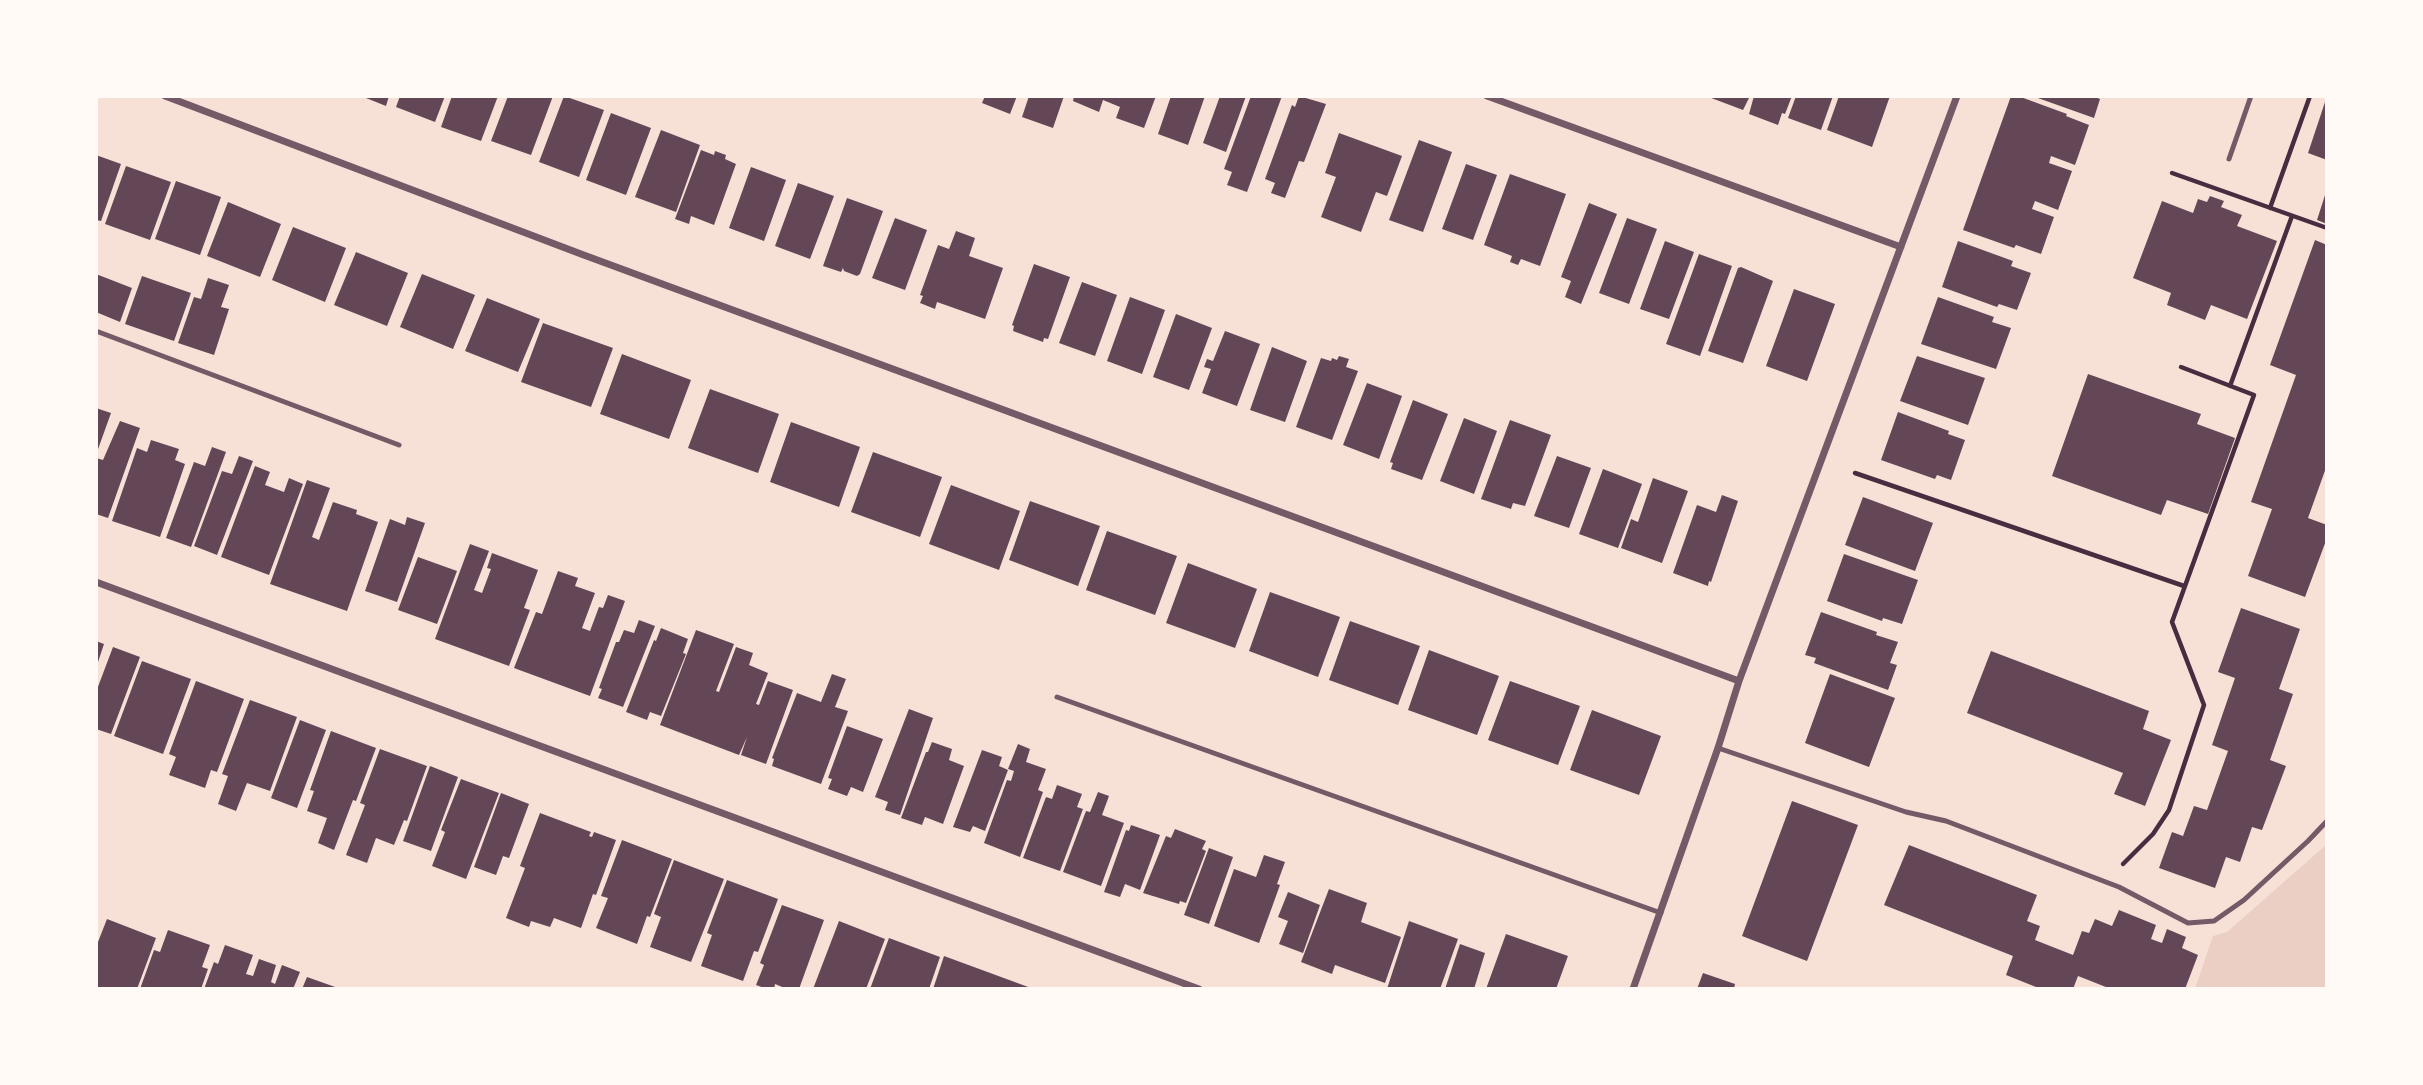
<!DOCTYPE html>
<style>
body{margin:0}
#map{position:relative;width:2423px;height:1085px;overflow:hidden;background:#f7e1d7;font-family:"Public Sans",sans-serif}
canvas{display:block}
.frame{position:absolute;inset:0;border:98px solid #fffaf5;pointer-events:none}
</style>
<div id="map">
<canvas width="2423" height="1085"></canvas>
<div class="frame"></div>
</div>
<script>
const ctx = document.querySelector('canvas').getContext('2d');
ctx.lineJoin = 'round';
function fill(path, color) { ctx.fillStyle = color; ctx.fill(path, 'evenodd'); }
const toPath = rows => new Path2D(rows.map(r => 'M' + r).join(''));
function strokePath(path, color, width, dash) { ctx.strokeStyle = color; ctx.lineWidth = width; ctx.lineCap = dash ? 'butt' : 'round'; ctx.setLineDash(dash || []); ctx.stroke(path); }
fill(toPath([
 [2327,844,2327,989,2195,989,2213,936,2227,932]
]), '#ebcfc5');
fill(toPath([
 [361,96,389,96,386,106],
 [400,96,445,96,435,122,396,107],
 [452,96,498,96,481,141,441,127],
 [508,96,553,96,531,155,491,141],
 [564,96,604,110,579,177,539,162],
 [985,96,1017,96,1010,114,982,103],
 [1029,96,1064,96,1053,128,1022,117],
 [1074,96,1156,96,1144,128,1116,118,1120,107,1103,100,1099,112,1073,101],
 [1171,96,1205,96,1188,145,1158,134],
 [1220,96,1246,96,1226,152,1203,143],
 [1251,96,1282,96,1247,192,1227,185,1232,172,1224,169],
 [1299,96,1326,104,1304,162,1299,161,1285,198,1271,193,1275,183,1265,179,1292,105,1295,107],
 [1706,96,1750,96,1743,110],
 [1754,96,1792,96,1785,114,1782,113,1778,125,1749,114],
 [1796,96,1833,96,1821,130,1788,118],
 [1839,96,1890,96,1872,147,1827,130],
 [2011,96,2018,96,2067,114,2066,116,2089,125,2075,165,2051,156,2049,163,2072,171,2058,210,2035,201,2032,209,2054,217,2041,254,2016,245,2014,248,1963,230],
 [2093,96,2100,99,2094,118,2035,97],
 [2326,99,2327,100,2327,160,2308,153],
 [611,113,651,128,626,195,586,180],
 [661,130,700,145,676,212,635,197],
 [1339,133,1402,156,1387,196,1376,192,1361,232,1321,217,1336,177,1325,173],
 [1419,140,1452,152,1423,232,1389,220],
 [701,150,714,155,715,151,726,155,725,159,736,164,714,225,691,216,689,224,675,219],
 [96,155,121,164,101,221,96,220],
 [1466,164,1497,175,1473,240,1442,229],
 [126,166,171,182,150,240,105,224],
 [751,167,786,180,764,241,729,228],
 [1510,174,1566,194,1540,266,1521,259,1518,265,1510,262,1512,256,1484,245],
 [176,181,221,197,200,255,155,239],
 [798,183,834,196,810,259,775,246],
 [2326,192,2327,192,2327,224,2317,220],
 [2210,196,2224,201,2221,207,2242,215,2237,226,2277,241,2247,319,2211,305,2205,320,2167,305,2171,293,2133,278,2162,201,2193,213,2198,199,2207,202],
 [847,198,883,211,860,274,857,276,844,271,843,268,841,272,823,266],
 [228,202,281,224,260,277,207,256],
 [1589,203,1617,214,1581,304,1565,297,1571,281,1561,277],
 [895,218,927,230,905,290,872,278],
 [1627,218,1657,229,1629,304,1599,293],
 [293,227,346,248,325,302,272,280],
 [956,231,975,238,969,256,1003,268,985,319,937,302,935,309,920,303,923,296,920,295,938,245,949,249],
 [2315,240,2327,245,2327,465,2308,518,2327,525,2327,538,2305,597,2248,576,2272,509,2251,502,2296,375,2270,365],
 [1665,241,1694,252,1669,319,1640,309],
 [1958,241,2013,261,2011,266,2031,273,2017,310,1999,304,1997,307,1942,287],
 [356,252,408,273,387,326,334,305],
 [1699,254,1732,266,1700,356,1666,344],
 [1034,264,1070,277,1048,339,1044,338,1043,342,1013,331,1014,326,1012,325],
 [1741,267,1773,281,1743,363,1708,351,1738,268],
 [96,274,132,288,120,322,96,312],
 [422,274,475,295,453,349,400,327],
 [142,276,191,293,174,341,125,324],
 [208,278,229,285,221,307,229,309,214,355,178,343,194,297,201,299],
 [1082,282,1117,295,1095,356,1059,343],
 [1794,289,1835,304,1807,381,1766,366],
 [1130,297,1165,310,1142,374,1107,361],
 [1938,297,1994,317,1992,322,2011,328,1996,369,1921,344],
 [487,298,540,319,518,372,465,351],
 [1176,314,1212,328,1189,390,1153,377],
 [543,323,613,348,591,407,521,382],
 [1225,331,1260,344,1237,406,1202,393,1211,369,1204,367,1207,359,1213,361],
 [1272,347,1307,361,1285,422,1250,410],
 [622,354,691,380,669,439,600,414],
 [1339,356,1349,359,1346,367,1358,371,1332,440,1296,427,1321,358,1331,361,1332,358,1337,360],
 [1917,356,1985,378,1968,425,1900,401],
 [2088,374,2201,414,2197,424,2235,438,2208,514,2167,500,2161,515,2052,476],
 [1367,383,1402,396,1379,459,1343,445],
 [710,389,779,414,758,473,688,448],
 [1413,400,1448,414,1422,480,1391,469,1393,463,1390,462],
 [96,408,111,413,97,452,96,452],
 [1898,412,1949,431,1948,434,1965,440,1951,480,1937,475,1935,479,1881,460],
 [1464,418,1497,431,1474,494,1440,481],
 [1510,420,1551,435,1525,506,1513,503,1511,509,1481,499],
 [120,421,140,428,108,518,96,514,96,458,103,460],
 [791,422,860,447,839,507,770,482],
 [151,440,179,449,175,460,185,464,160,537,112,521,137,448,147,452],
 [212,447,226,452,191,547,166,538,194,462,205,466],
 [873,452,942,477,920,537,851,512],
 [239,456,253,461,217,555,194,546,222,471,232,474],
 [1557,456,1591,468,1569,528,1534,516],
 [255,466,270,472,265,485,284,492,289,478,303,484,269,575,221,557],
 [1603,469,1642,484,1618,548,1579,534],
 [1653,478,1688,491,1662,563,1621,548,1631,519,1638,522],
 [307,480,330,488,312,537,319,540,333,502,357,510,356,514,378,522,347,611,270,584],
 [951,485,1020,511,999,570,929,544],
 [1722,495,1738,501,1711,582,1709,581,1708,586,1673,573,1697,505,1716,512],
 [1863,497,1933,523,1915,571,1845,545],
 [1030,501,1100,526,1078,586,1009,560],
 [407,517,425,523,397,602,365,591,390,519,405,525],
 [1107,531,1177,556,1155,615,1086,590],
 [470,544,489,551,474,590,482,593,491,569,487,568,492,553,538,570,524,608,530,610,509,666,435,639],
 [1844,554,1918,580,1902,624,1883,618,1882,621,1827,601],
 [418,557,457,571,437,624,398,610],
 [1188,563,1257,589,1235,648,1166,623],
 [558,571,578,578,575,586,595,593,582,628,590,631,599,607,603,608,608,595,625,601,590,696,514,668,536,612,542,614],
 [1270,592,1340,617,1318,677,1249,651],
 [2241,608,2300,629,2279,689,2293,694,2270,760,2286,766,2262,830,2252,827,2240,862,2226,857,2215,888,2159,868,2172,832,2183,836,2194,806,2207,810,2228,751,2212,745,2235,678,2218,672],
 [1821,612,1877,632,1876,635,1898,642,1890,663,1897,665,1888,690,1814,663,1816,658,1805,655],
 [639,620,655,626,623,707,598,698,602,689,599,688,616,642,619,642,624,630,634,633],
 [1350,621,1420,646,1398,705,1329,680],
 [661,628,688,639,683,653,686,654,661,716,650,712,647,720,626,712,654,640,656,641],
 [696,630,734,644,716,691,719,692,736,647,753,653,749,665,768,673,756,704,759,705,768,681,793,690,766,764,741,755,747,737,739,755,660,725],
 [96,641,104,644,97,665,96,665],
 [113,647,140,657,111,734,96,729,96,692],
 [1429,650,1499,676,1477,735,1408,710],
 [1991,651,2149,711,2143,729,2171,740,2145,806,2114,794,2123,773,1967,713],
 [142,661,191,679,163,754,114,736],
 [832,674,846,679,835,707,848,711,821,784,772,766,774,759,772,758,797,693,821,702],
 [1830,674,1895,698,1869,767,1805,743],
 [196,681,244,699,217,772,211,770,205,788,169,775,176,757,169,754],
 [1510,681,1580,706,1558,765,1488,740],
 [250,700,297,717,270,791,247,783,236,811,218,804,228,776,222,774],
 [909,709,933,718,900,815,885,810,888,802,875,797],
 [1592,710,1661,736,1639,795,1570,770],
 [300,720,326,730,297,808,271,798],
 [847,726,883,739,863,792,851,787,847,796,828,789,832,779,828,778],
 [331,731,376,748,356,801,353,800,334,850,318,843,327,818,307,811,314,791,310,790],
 [932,742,952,749,949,760,964,766,943,824,925,817,922,825,901,818,926,752,928,752],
 [1018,744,1030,749,1026,762,1046,769,1038,790,1043,792,1020,857,984,843,1007,780,1011,781,1014,771,1008,769],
 [380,749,427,766,407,821,404,820,394,845,376,838,367,863,346,855,365,805,360,803],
 [982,750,1002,757,999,766,1008,770,985,831,973,826,970,832,953,827],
 [430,766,458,777,431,851,403,841],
 [461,779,499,793,466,879,432,866,445,832,441,830],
 [1057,785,1082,794,1077,807,1083,809,1060,871,1023,858,1046,797,1052,799],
 [1098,792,1109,796,1102,815,1124,823,1101,886,1063,872,1086,811,1090,812],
 [501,793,529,804,509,858,503,856,496,875,474,867],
 [1792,801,1858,825,1807,961,1742,936],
 [540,813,591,832,589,836,592,837,594,832,616,840,596,895,593,894,581,928,554,918,550,927,531,921,529,927,506,918,525,868,520,866],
 [1131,825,1160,835,1140,890,1125,884,1120,897,1104,892,1126,830,1129,831],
 [1175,829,1206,841,1202,849,1206,851,1186,903,1180,901,1179,904,1143,893,1166,836,1171,838],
 [622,840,672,859,650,917,647,916,637,944,596,928,608,898,601,896],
 [1909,845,2037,895,2027,921,2040,926,2035,940,2073,955,2082,931,2089,933,2095,919,2112,926,2119,910,2156,925,2151,939,2162,943,2167,929,2186,937,2182,948,2198,955,2185,989,2111,989,2078,976,2073,989,2041,989,2006,975,2013,956,1884,905],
 [1209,848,1233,857,1209,924,1184,915],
 [1264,855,1285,862,1277,884,1280,885,1259,943,1214,926,1234,869,1256,877],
 [674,860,724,879,691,962,650,947,661,917,654,914],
 [727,880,778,899,758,952,754,951,743,981,701,966,712,935,707,933],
 [1329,889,1367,903,1361,922,1401,937,1385,983,1335,965,1332,974,1301,962],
 [1288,892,1320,905,1303,953,1279,944,1288,921,1278,917],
 [782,905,824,920,799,989,787,989,775,984,774,989,767,989,756,985,764,965,760,963],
 [107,919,156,938,137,989,96,989,96,947],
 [839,921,885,939,866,989,813,989],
 [1409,921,1458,939,1440,989,1387,989],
 [168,930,210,945,202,967,208,969,201,989,140,989,154,950,160,952],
 [1506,934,1568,956,1556,989,1486,989],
 [889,938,940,957,929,989,870,989],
 [1460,944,1485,953,1474,989,1445,989],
 [225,945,253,955,246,974,253,976,259,959,276,965,271,982,275,984,282,965,300,972,293,989,204,989,214,962,218,964],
 [944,956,1031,988,1031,989,933,989],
 [1703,973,1735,984,1734,989,1697,989],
 [307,977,338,988,338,989,302,989]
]), '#644757');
strokePath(toPath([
 [2172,173,2327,228],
 [2270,208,2310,96],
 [2230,386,2292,216],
 [1855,473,2184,586],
 [2123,864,2153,834,2169,810,2204,705,2172,622,2254,395,2181,367]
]), '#4a2c40', 4.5);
strokePath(toPath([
 [2229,159,2251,96],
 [96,331,399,445],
 [1057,697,1661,913],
 [1718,748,1906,812,1946,821,2119,887,2188,923,2214,921,2244,900,2308,841,2327,821]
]), '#755966', 5);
strokePath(toPath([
 [165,96,581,254,1739,681],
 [1487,96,1901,247],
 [96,582,1199,989],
 [1633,989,1718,748,1739,681,1957,96]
]), '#755966', 7);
</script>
